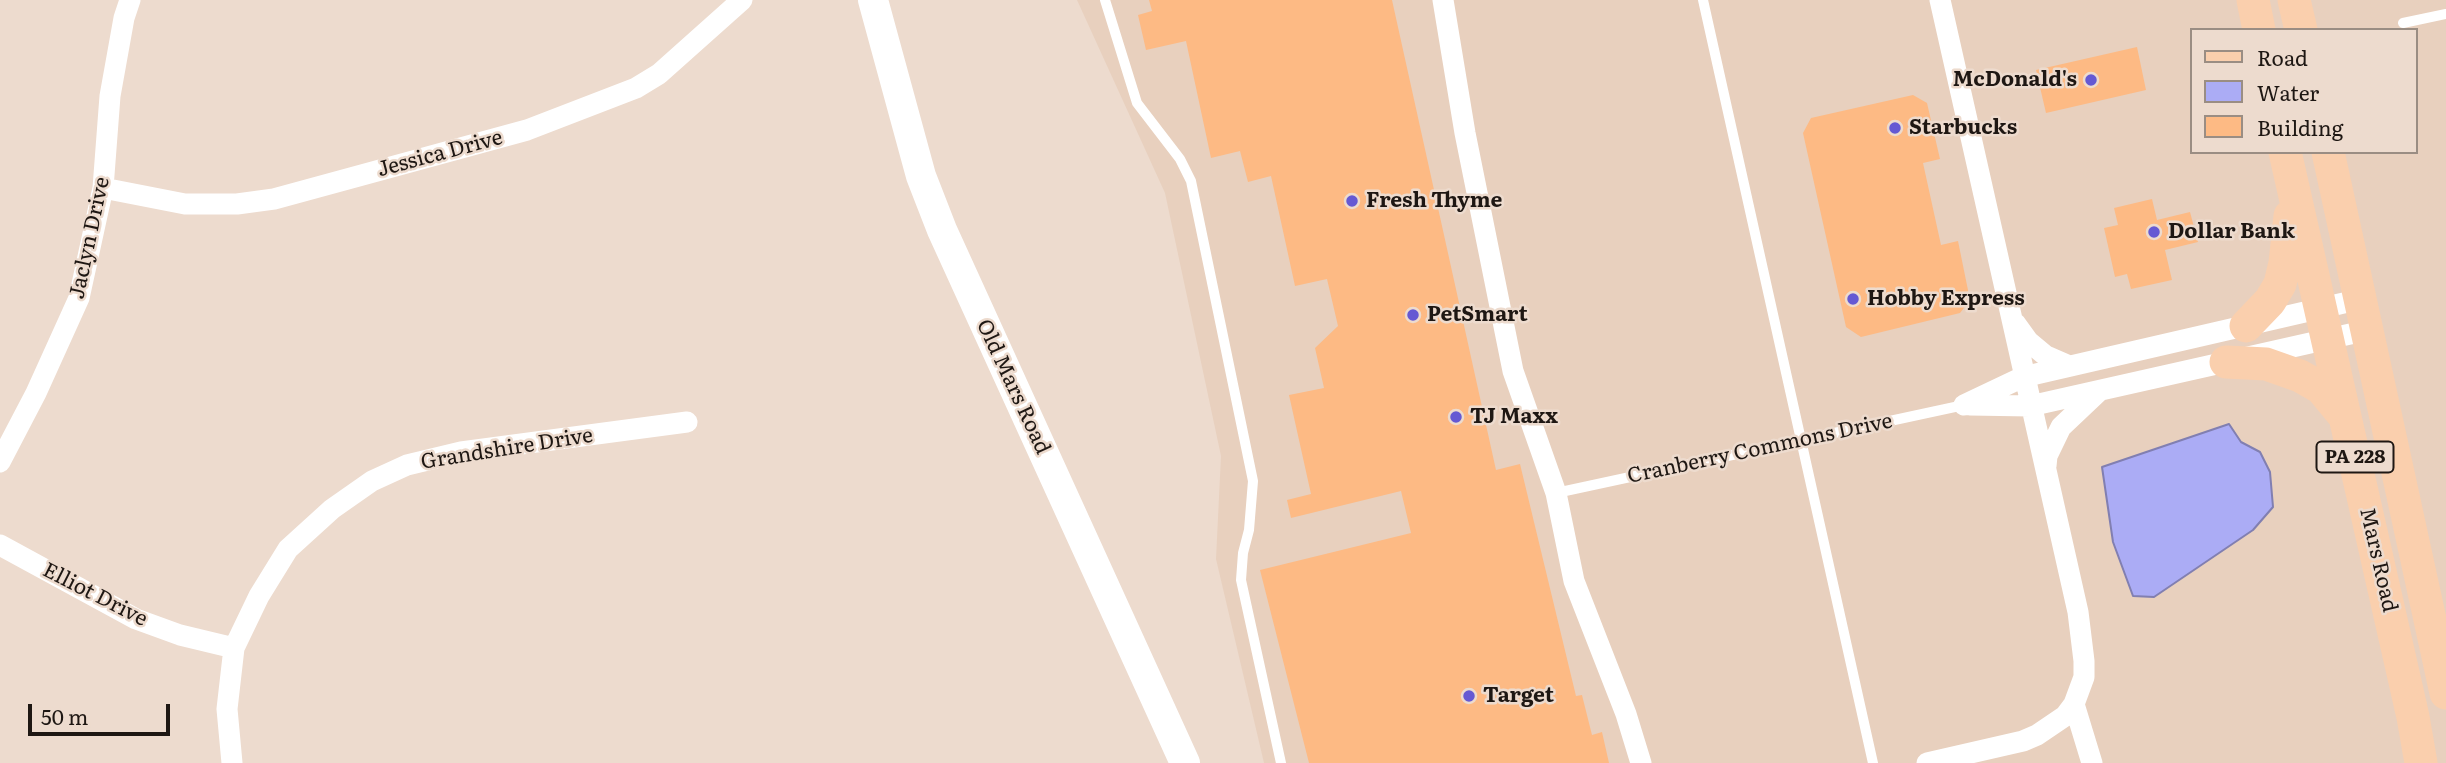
<!DOCTYPE html>
<style>
body{margin:0}
#map{position:relative;width:2446px;height:763px;overflow:hidden;background:#eddbce;font-family:Literata,serif}
canvas{display:block}
.legend{position:absolute;left:2190px;top:28px;width:228px;height:126px;box-sizing:border-box;background:#eddbce;border:2px solid #9a8d83;margin:0;padding:9px 12px;list-style:none;font-size:21px;color:#1e1713}
.legend li{display:flex;align-items:center;gap:14px;height:35px}
.legend b{width:35px;border:2px solid #9a8d83}
.scale{position:absolute;left:28px;top:704px;width:142px;height:32px;box-sizing:border-box;border:4px solid #1e1713;border-top:0;padding-left:9px;font-size:21px;line-height:24px;white-space:nowrap;color:#1e1713;-webkit-text-stroke:5px #eddbce;paint-order:stroke}
</style>
<div id="map">
<canvas width="2446" height="763"></canvas>
<ul class="legend">
<li><b style="height:9px;background:#facfad"></b>Road</li>
<li><b style="height:19px;background:#abacf5"></b>Water</li>
<li><b style="height:19px;background:#fdba84"></b>Building</li>
</ul>
<div class="scale">50 m</div>
</div>
<script>
const ctx = document.querySelector('canvas').getContext('2d');
ctx.lineJoin = 'round';
function fill(path, color) { ctx.fillStyle = color; ctx.fill(path, 'evenodd'); }
const toPath = rows => new Path2D(rows.map(r => 'M' + r).join(''));
function strokePath(path, color, width, dash) { ctx.strokeStyle = color; ctx.lineWidth = width; ctx.lineCap = dash ? 'butt' : 'round'; ctx.setLineDash(dash || []); ctx.stroke(path); }
function label(font, color, halo, rows, align = 'center') {
  ctx.font = font + ' Literata,serif'; ctx.lineWidth = 5; ctx.setLineDash([]); ctx.textBaseline = 'middle'; ctx.strokeStyle = halo; ctx.fillStyle = color; for (const [text, x, y, turn = 0] of rows) {
    ctx.save(); ctx.translate(x, y); ctx.rotate((+turn || 0) * Math.PI / 180); ctx.textAlign = isNaN(turn) ? turn : align; if (halo) ctx.strokeText(text, 0, 0); ctx.fillText(text, 0, 0); ctx.restore();
  }
}
fill(toPath([
 [1077,0,2446,0,2446,763,1264,763,1216,559,1221,456,1165,193],
 [2192,30,2416,30,2416,152,2192,152]
]), '#e8d0be');
const water = toPath([
 [2229,424,2241,442,2260,452,2270,472,2273,507,2253,530,2154,597,2133,596,2113,542,2102,467,2229,424]
]);
fill(water, '#abacf5');
strokePath(water, '#817fb1', 2);
fill(toPath([
 [1149,0,1392,0,1496,470,1520,464,1576,696,1582,695,1592,735,1602,732,1609,763,1309,763,1260,570,1411,533,1401,491,1291,518,1287,500,1311,494,1289,395,1324,388,1315,348,1338,326,1327,279,1295,286,1271,176,1248,182,1240,151,1211,158,1186,41,1146,50,1138,15,1152,11],
 [2137,47,2146,90,2046,113,2036,70],
 [1913,95,1927,103,1940,159,1923,163,1941,245,1958,241,1970,300,1960,313,1861,337,1846,327,1803,133,1811,118],
 [2152,199,2157,220,2190,212,2198,242,2165,250,2172,280,2131,289,2127,274,2115,277,2104,228,2118,225,2114,208]
]), '#fdba84');
strokePath(toPath([
 [1105,0,1137,103,1180,159,1191,181,1253,481,1249,530,1243,553,1241,580,1281,763],
 [1703,0,1873,763],
 [2403,23,2446,14],
 [1556,493,1964,405]
]), '#fff', 10);
strokePath(toPath([
 [1443,0,1465,133,1513,371,1556,493,1574,581,1626,714,1641,763],
 [103,188,185,204,237,204,274,199,527,130,636,88,659,74,742,0],
 [2015,323,2028,341,2046,356,2069,366],
 [1964,405,2023,377,2361,299],
 [1970,405,2030,406,2368,330],
 [0,462,36,393,79,298,103,188,110,96,124,18,130,0],
 [2046,466,2047,456,2061,427,2098,392],
 [0,545,136,619,180,635,234,648],
 [2074,704,2092,763],
 [232,763,227,709,234,648,259,596,288,549,332,509,372,481,407,465,461,452,687,422],
 [1927,763,2023,741,2037,735,2065,716,2074,704,2084,677,2084,661,2078,612,1940,0]
]), '#fff', 21);
strokePath(toPath([
 [873,0,921,176,942,230,1185,763]
]), '#fff', 30);
strokePath(toPath([
 [2253,0,2259,30],
 [2294,0,2301,30],
 [2285,152,2413,717,2421,763],
 [2328,152,2446,693],
 [2246,326,2270,301,2280,284,2285,263,2290,216],
 [2226,362,2266,364,2300,376,2321,388,2345,417]
]), '#facfad', 33);
for (const [x, y, r, color] of [
 [2091,80,7,"#6559d3"],
 [1895,128,7,"#6559d3"],
 [1352,201,7,"#6559d3"],
 [2154,232,7,"#6559d3"],
 [1853,299,7,"#6559d3"],
 [1413,315,7,"#6559d3"],
 [1456,417,7,"#6559d3"],
 [1469,696,7,"#6559d3"]
]) { const dot = new Path2D(); dot.arc(x, y, r, 0, 2 * Math.PI); ctx.fillStyle = color; ctx.fill(dot); strokePath(dot, '#eddbce', 2.5); }
for (const [x, y, w] of [
 [2355,457,77]
]) { const box = new Path2D(); box.roundRect(x - w / 2, y - 15.5, w, 31, 5); ctx.fillStyle = '#eddbce'; ctx.fill(box); strokePath(box, '#1e1713', 2); }
label('bold 19px', '#1e1713', null, [
 ["PA 228",2355,457]
]);
label('bold 21px', '#1e1713', '#eddbce', [
 ["McDonald's",2077,80,"right"],
 ["Starbucks",1909,128],
 ["Fresh Thyme",1366,201],
 ["Dollar Bank",2168,232],
 ["Hobby Express",1867,299],
 ["PetSmart",1427,315],
 ["TJ Maxx",1470,417],
 ["Target",1483,696]
], 'left');
label('21px', '#1e1713', '#eddbce', [
 ["Jessica Drive",440,154,-15],
 ["Jaclyn Drive",90,238,-78],
 ["Old Mars Road",1013,387,65],
 ["Grandshire Drive",507,449,-9],
 ["Cranberry Commons Drive",1760,449,-12],
 ["Mars Road",2378,560,77],
 ["Elliot Drive",95,595,27]
]);
</script>
